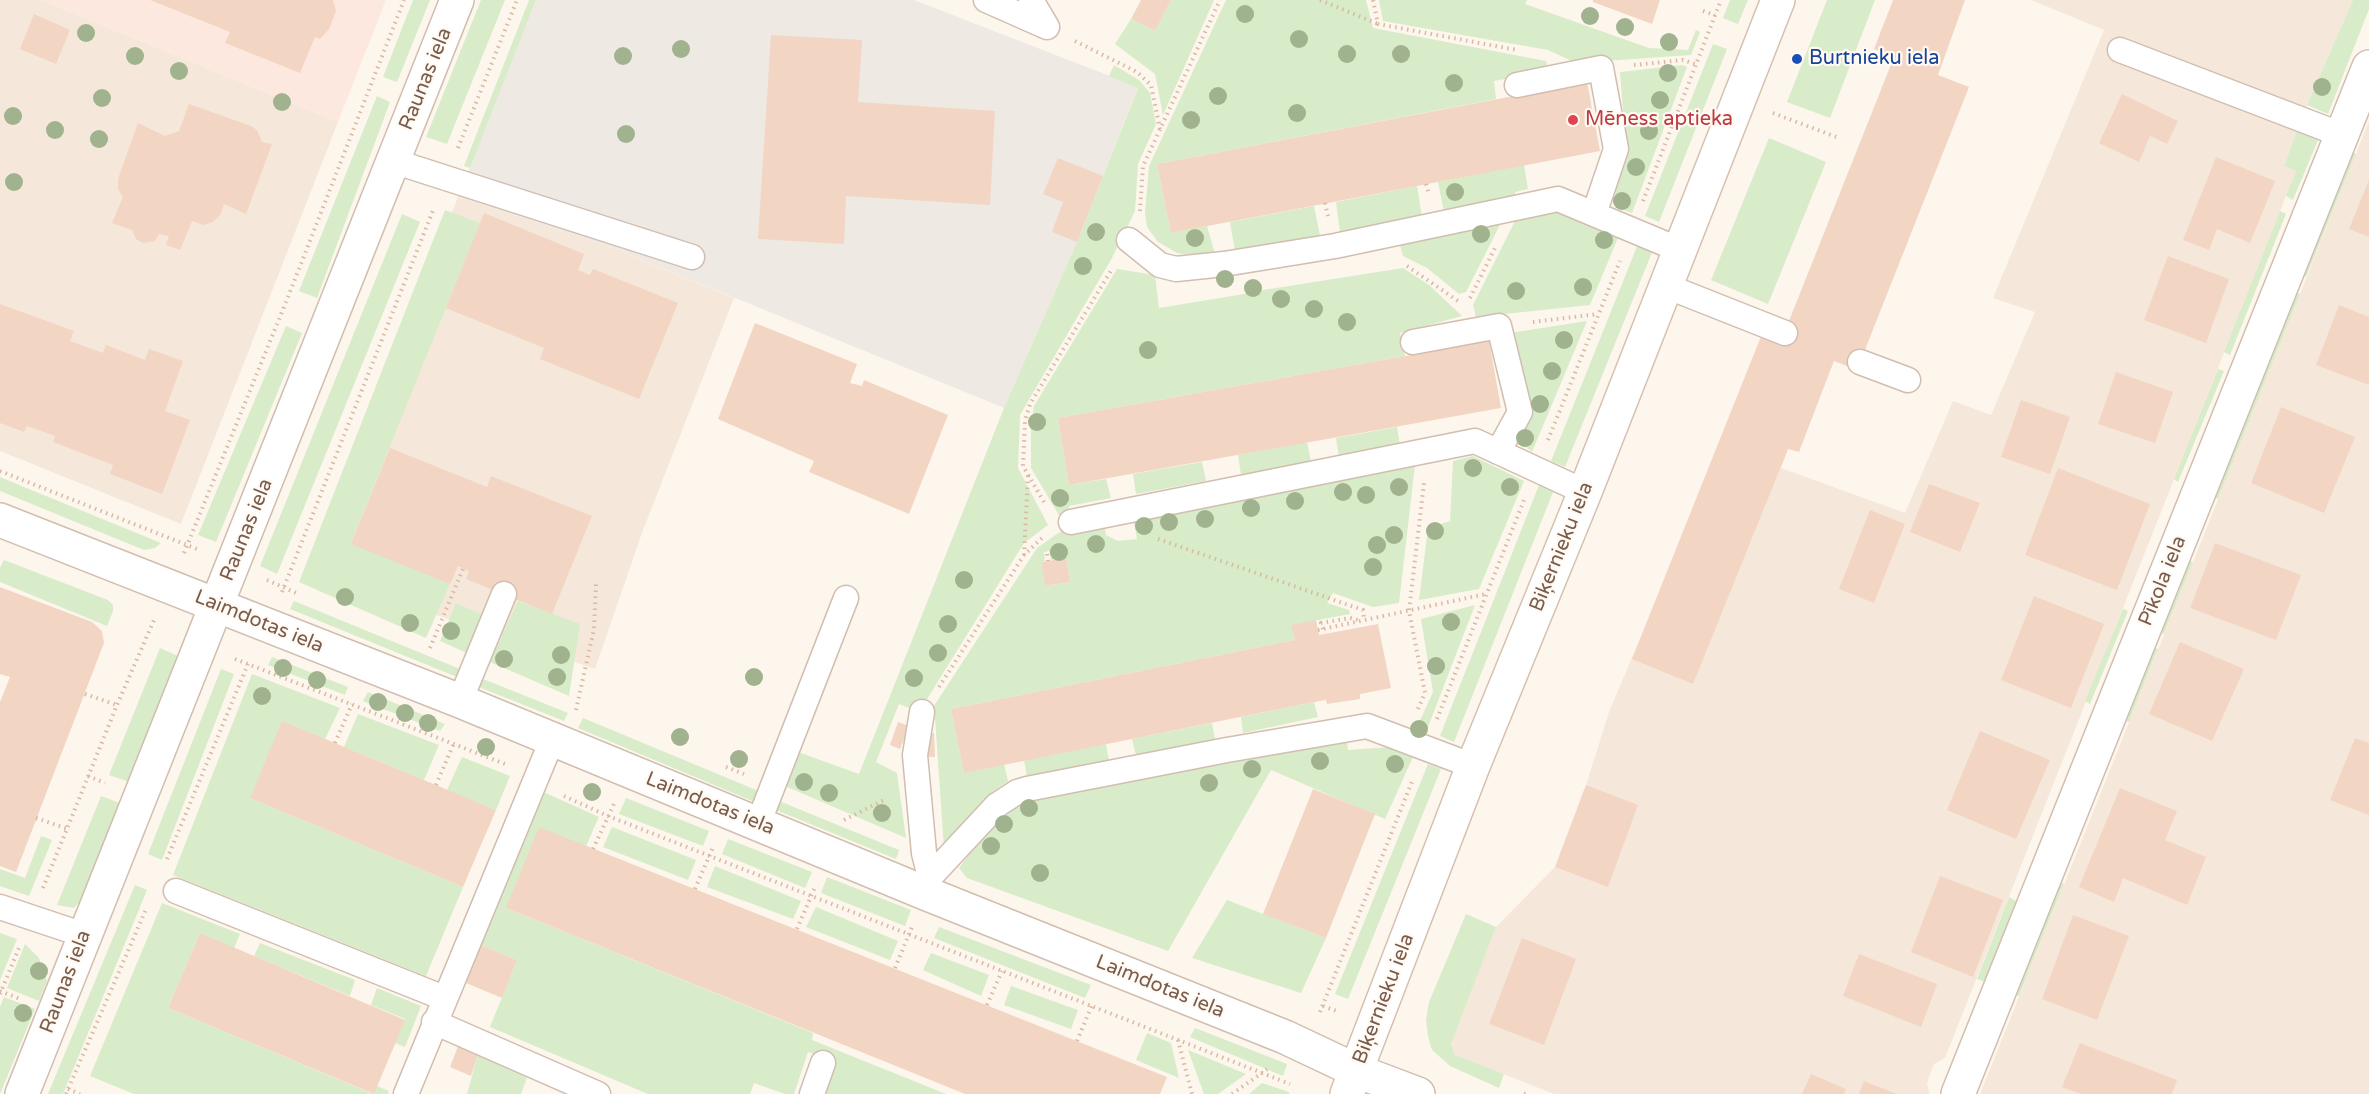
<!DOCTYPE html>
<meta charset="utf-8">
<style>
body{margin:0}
canvas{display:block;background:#fdf6ec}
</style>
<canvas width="2369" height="1094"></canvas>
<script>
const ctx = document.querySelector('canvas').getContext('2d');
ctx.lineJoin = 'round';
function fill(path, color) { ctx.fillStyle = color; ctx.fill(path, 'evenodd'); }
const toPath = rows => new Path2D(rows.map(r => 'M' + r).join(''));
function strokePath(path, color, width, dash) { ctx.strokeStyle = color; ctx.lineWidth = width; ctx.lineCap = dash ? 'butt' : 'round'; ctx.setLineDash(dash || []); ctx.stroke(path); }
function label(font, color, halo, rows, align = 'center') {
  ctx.font = font + ' "Varela Round",sans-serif'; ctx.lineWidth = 4.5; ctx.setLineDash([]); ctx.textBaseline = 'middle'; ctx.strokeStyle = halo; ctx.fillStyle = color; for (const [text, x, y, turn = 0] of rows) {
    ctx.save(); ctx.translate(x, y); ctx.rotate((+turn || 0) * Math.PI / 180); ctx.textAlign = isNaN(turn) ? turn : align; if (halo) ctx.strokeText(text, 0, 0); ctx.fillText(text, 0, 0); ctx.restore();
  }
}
fill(toPath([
 [0,0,41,0,338,122,181,524,0,451],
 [2031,0,2353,0,2307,105,2284,166,2296,171,2286,196,1945,1058,1934,1064,1930,1074,1927,1084,1930,1094,1554,1094,1455,1055,1451,1043,1496,927,1555,867,1586,785,1609,712,1674,558,1788,449,1781,468,1905,513,1953,401,1991,415,2035,312,1993,298,2104,30],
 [2369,121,2369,1094,1980,1094,2126,730],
 [458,197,606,245,734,298,643,530,595,669,310,572]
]), '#f5e8da');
fill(toPath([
 [41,0,386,0,338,122]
]), '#fde8e0');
fill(toPath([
 [536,0,914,0,1138,87,1077,242,1004,408,606,245,458,197]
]), '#efe9e4');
fill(toPath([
 [413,0,430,0,397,82,383,77],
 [481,0,505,0,447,144,426,137],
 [529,0,536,0,470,168,464,166],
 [1171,0,1214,0,1163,115,1155,74,1115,44,1131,19,1155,31],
 [1226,0,1366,0,1373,28,1546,61,1549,71,1494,81,1496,99,1157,164,1171,233,1207,226,1215,254,1196,256,1177,253,1158,242,1147,227,1145,213,1149,166],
 [1379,0,1527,0,1525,4,1649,48,1688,50,1696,30,1700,32,1691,55,1576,63,1548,50,1383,21],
 [1730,0,1748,0,1738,24,1723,18],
 [1827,0,1875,0,1830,118,1787,102],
 [2353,0,2369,0,2369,9,2328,114,2307,105],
 [1713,44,1727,49,1659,222,1645,216],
 [1114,65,1139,80,1150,93,1156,124,1138,164,1135,211,1112,258,1020,415,1018,468,1048,525,1024,543,919,712,899,704,876,762,897,773,906,838,785,786,798,752,859,774,1004,408,1077,242,1138,88,1109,76],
 [1682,65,1687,67,1632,213,1618,208,1614,185,1626,150,1620,72],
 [377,96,390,102,317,298,299,291],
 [2297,131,2318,140,2293,200,2286,196,2296,171,2284,166],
 [1769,138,1826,162,1768,304,1711,280],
 [2351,151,2356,154,2306,277,2302,274],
 [1524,165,1528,189,1515,192,1516,199,1444,212,1438,182],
 [1417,186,1422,217,1340,232,1336,202],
 [1314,206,1320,236,1235,251,1230,222],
 [1557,207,1620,233,1590,305,1476,317,1473,305,1519,213],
 [445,210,480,223,351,543,450,584,426,638,299,582],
 [2280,211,2286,214,2230,355,2224,352],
 [402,214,420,222,277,574,260,566],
 [1505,215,1466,292,1459,294,1427,268,1403,256,1398,238],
 [1638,244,1653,250,1565,467,1551,461],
 [1403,268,1429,285,1462,316,1400,333,1405,356,1058,418,1069,485,1106,479,1111,498,1069,506,1069,515,1060,517,1031,468,1031,423,1034,406,1117,269,1155,275,1159,308,1250,293,1251,283,1257,284,1257,291],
 [2295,292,2300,294,2218,499,2213,496],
 [1587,321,1532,452,1520,442,1529,411,1510,333],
 [286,326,302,333,216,542,198,535],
 [2218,369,2224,371,2178,482,2174,479],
 [1397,427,1400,446,1339,457,1336,438],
 [1307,442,1311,462,1241,475,1238,455],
 [1473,456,1524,481,1479,589,1419,600,1428,528,1450,521,1453,461],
 [1202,462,1206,481,1136,494,1133,474],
 [1415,465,1399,603,1373,607,1333,593,1327,603,1349,610,1350,614,1292,625,1295,640,951,709,964,772,1004,764,1008,781,993,791,944,849,935,718,928,715,1037,548,1058,533,1072,529,1074,535,1105,528,1106,535,1118,541,1137,539,1134,522],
 [1049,551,1051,560,1066,558,1070,582,1045,586,1041,562,1045,561,1044,552],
 [0,477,24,487,161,543,155,548,144,550,0,491],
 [1539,485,1553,492,1454,742,1440,736],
 [4,560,108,600,113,605,113,611,107,626,0,582,0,568],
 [2188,560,2193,562,2164,634,2158,631],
 [294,601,460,669,457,677,290,609],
 [518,601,580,624,569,696,490,662],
 [456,603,485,616,469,654,440,641],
 [1475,605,1423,740,1414,734,1433,692,1421,619],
 [2123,609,2128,611,2090,704,2085,701],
 [2152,647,2158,649,2129,722,2124,720],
 [160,648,180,657,130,782,109,775],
 [272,657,348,687,345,695,268,665],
 [221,669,234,674,162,860,148,854],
 [252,674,340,708,325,739,250,798,463,887,426,976,173,875],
 [478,677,568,713,564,721,474,685],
 [368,692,445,724,440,731,363,701],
 [1314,702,1318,717,1243,733,1241,717],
 [358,714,439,745,424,780,344,747],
 [583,718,761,792,757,803,578,728],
 [1212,723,1215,739,1136,755,1132,739],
 [1347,741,1348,750,1391,747,1413,757,1385,819,1271,770,1168,951,967,878,959,868,990,826,1027,801],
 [1106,744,1109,761,1027,777,1024,760],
 [462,757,510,776,496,810,447,790],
 [1428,764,1441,769,1348,999,1335,994],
 [539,790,599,817,586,846,506,908,813,1033,812,1040,946,1094,824,1094,835,1062,808,1052,794,1094,785,1094,754,1083,750,1094,648,1094,490,1027,517,960,481,945],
 [101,796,120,803,81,900,74,908,57,905],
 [626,798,709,831,703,846,619,814],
 [779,801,899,850,896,859,776,810],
 [612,827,696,860,688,880,603,847],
 [41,836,52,840,29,896,0,886,0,869,25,878],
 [728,839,812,872,805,888,722,854],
 [715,866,801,901,793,919,707,887],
 [827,877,911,910,905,926,821,893],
 [2059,881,2064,884,2019,996,2013,994],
 [135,885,147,890,63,1094,48,1094],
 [2009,897,2016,901,1985,982,1977,979],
 [1227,900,1326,938,1301,993,1192,958],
 [162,903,240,934,234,948,200,933,168,1008,373,1094,377,1086,389,1091,388,1094,134,1094,90,1076],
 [816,907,898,941,890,960,806,927],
 [1466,914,1496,927,1451,1044,1455,1055,1504,1074,1499,1088,1450,1066,1432,1050,1428,1036,1426,1020,1429,1002],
 [939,927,1091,985,1085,998,934,938],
 [0,933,17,939,0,980],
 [260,943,355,980,350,996,254,956],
 [25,944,39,958,47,981,39,1001,7,988],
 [931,953,989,975,981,996,923,970],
 [1011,986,1078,1010,1071,1029,1004,1005],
 [377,988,421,1006,405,1047,395,1043,405,1019,371,1005],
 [4,997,35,1009,0,1094,0,1007],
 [1195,1028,1287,1064,1283,1076,1190,1037],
 [1147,1033,1171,1043,1179,1078,1136,1060],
 [1188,1050,1246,1074,1218,1094,1204,1094],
 [478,1054,527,1078,521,1094,467,1094],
 [1262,1083,1289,1092,1289,1094,1249,1094]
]), '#d8ecc9');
fill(toPath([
 [150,0,333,0,336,11,329,29,320,39,315,37,300,73,225,43,230,32],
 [1141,0,1171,0,1155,31,1131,19],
 [1593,0,1660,0,1652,24,1593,2],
 [1893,0,1965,0,1938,75,1969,87,1857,370,1834,361,1799,452,1788,449,1693,684,1632,659,1762,334,1781,341,1894,57,1874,49],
 [34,14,70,30,56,64,20,49],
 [771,35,862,40,858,102,995,111,990,205,846,196,844,244,758,239],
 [1587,82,1600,151,1171,233,1157,164],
 [2122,94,2178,121,2167,144,2150,136,2139,162,2099,143],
 [189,104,251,126,257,130,262,142,272,144,246,214,224,204,221,214,213,222,203,225,192,221,180,250,166,245,169,236,159,234,155,241,143,243,136,239,132,230,112,223,123,197,118,189,118,179,138,123,165,136,179,131],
 [2216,157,2275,181,2250,243,2217,229,2209,250,2183,240],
 [1058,158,1103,176,1077,242,1052,232,1063,202,1043,194],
 [2369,180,2369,237,2349,229],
 [484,213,584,254,578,270,590,275,593,269,678,303,639,399,540,359,544,348,446,308],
 [2168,256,2229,279,2206,343,2144,320],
 [0,304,74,331,70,341,103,353,106,345,145,360,149,349,183,361,165,411,190,420,162,494,110,474,113,465,53,442,55,436,27,426,24,432,0,423],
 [2339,305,2369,317,2369,385,2316,365],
 [755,323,857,364,850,383,862,386,864,380,948,415,909,514,809,472,814,461,718,419],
 [1489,341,1501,408,1069,485,1058,418],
 [2116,372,2173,392,2155,443,2098,424],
 [2021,400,2070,417,2050,474,2001,457],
 [2281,407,2355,437,2324,513,2251,483],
 [390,448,487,487,491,476,592,516,552,614,466,579,469,571,458,566,450,584,351,544],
 [2058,468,2150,504,2117,590,2025,555],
 [1929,484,1980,503,1960,552,1910,532],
 [1870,510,1905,524,1874,603,1839,589],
 [2215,543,2301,575,2276,640,2190,608],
 [1066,558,1070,582,1045,586,1041,562],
 [0,587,92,622,102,631,104,643,16,872,0,866,0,702,10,677,0,674],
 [2034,596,2104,624,2071,708,2001,680],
 [1316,620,1319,635,1378,624,1391,688,1360,694,1360,699,1327,704,1326,700,1314,702,964,773,951,709,1295,640,1291,625],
 [2180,642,2244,669,2212,741,2149,714],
 [282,721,496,810,463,887,250,798],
 [898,722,909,726,900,749,890,745],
 [1980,731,2050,760,2016,839,1947,810],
 [923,733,934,733,935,757,925,757],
 [2355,738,2369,743,2369,815,2330,800],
 [1586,785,1638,805,1608,887,1555,867],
 [2120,788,2177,811,2165,840,2206,857,2187,905,2123,878,2114,902,2079,887],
 [1313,789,1375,814,1326,938,1263,914],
 [539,827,1167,1077,1160,1094,965,1094,506,908],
 [1940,876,2003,900,1973,977,1911,952],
 [2073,915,2129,936,2097,1020,2042,999],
 [200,933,405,1020,374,1094,168,1008],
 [1522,938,1576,959,1544,1045,1489,1024],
 [481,945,517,960,502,998,466,983],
 [1859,954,1937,984,1921,1027,1843,996],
 [2080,1043,2177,1080,2172,1094,2081,1094,2062,1087],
 [458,1046,478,1054,471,1076,450,1067],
 [1811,1074,1846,1089,1844,1094,1802,1094],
 [1864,1081,1897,1094,1859,1094]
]), '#f3d5c3');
const lane = toPath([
 [986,0,1047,27,1031,0],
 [2120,50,2342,135],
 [1517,85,1601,68,1616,149,1594,214],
 [393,161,692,257],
 [1129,240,1160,265,1176,269,1224,264,1335,246,1558,199,1680,250],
 [1666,286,1785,333],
 [1413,342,1499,326,1520,412,1498,452],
 [1860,362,1908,380],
 [1071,522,1475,441,1585,492],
 [460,701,504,594],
 [922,712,915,755,924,853,930,877,927,888],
 [758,824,846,598],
 [930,877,997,805,1017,792,1027,789,1227,750,1367,726,1473,766],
 [176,891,444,998],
 [0,907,84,935],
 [434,1022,598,1094],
 [406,1094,552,740],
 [812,1094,823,1063]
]);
const street = toPath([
 [0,520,460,701,925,893,1285,1037,1357,1071,1418,1094],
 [22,1094,457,0],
 [1958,1094,2369,67]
]);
const secondary = toPath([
 [1347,1094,1473,766,1585,492,1778,0]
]);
strokePath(lane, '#d1beb0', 27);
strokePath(street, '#d1beb0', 36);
strokePath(secondary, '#d6c0b0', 36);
strokePath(toPath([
 [1320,0,1378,24],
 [1373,0,1378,24,1517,50],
 [1703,11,1715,15],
 [1075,41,1137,72,1151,85,1160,129],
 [1634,65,1683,60,1695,64],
 [1773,113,1839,138],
 [458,148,517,0],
 [1426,184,1429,194],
 [1643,201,1721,0],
 [1325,203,1328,216],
 [1140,211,1143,166,1220,0],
 [1407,266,1458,301],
 [1470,298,1496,246],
 [1533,322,1598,314],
 [1548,440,1620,261],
 [0,471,197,549],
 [1044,502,1023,466,1025,421,1030,404,1112,269],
 [1158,539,1363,610,1364,619],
 [184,553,288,297,404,0],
 [1047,554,1048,561],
 [1024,555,1028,475],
 [267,580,296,593],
 [282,592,434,208],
 [1323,629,1321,623,1350,618,1358,620],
 [1318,630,1486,594],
 [430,648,463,569],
 [235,659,505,764],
 [939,687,1024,555,1042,538],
 [85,694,117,705],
 [1418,709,1425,693,1409,611,1424,483],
 [576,710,594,629,596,584],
 [1437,719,1524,500],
 [335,743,352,704],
 [726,767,744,774],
 [88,776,105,783],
 [436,785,454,743],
 [564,796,608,816,1262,1073,1267,1069],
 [36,818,68,829],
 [844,820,886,799],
 [593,849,614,804],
 [167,859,248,664],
 [43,888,117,705,154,620],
 [695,889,714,845],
 [797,929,815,887],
 [895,968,912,927],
 [0,991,20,999],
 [0,994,19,948],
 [987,1005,1002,971],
 [1323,1006,1339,1012],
 [1320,1012,1413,779],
 [1178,1040,1192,1094],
 [1077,1041,1092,1005],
 [68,1089,80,1094],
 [66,1094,147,907],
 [1232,1094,1262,1073,1290,1084],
 [1524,1094,1528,1094]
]), '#d9b8a5', 4, [1.5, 4.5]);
strokePath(lane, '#fff', 24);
strokePath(street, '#fff', 33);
strokePath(secondary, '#fff', 33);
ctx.fillStyle = '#a0b28e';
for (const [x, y] of [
 [1245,14],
 [1590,16],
 [1625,27],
 [86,33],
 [1299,39],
 [1669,42],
 [681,49],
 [1347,54],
 [1401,54],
 [135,56],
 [623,56],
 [179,71],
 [1668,73],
 [1454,83],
 [2322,87],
 [1218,96],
 [102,98],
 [1660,100],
 [282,102],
 [1297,113],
 [13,116],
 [1191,120],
 [55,130],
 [1649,131],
 [626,134],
 [99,139],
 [1636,167],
 [14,182],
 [1455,192],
 [1622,201],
 [1096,232],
 [1481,234],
 [1195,238],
 [1604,240],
 [1083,266],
 [1225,279],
 [1583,287],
 [1253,288],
 [1516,291],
 [1281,299],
 [1314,309],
 [1347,322],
 [1564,340],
 [1148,350],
 [1552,371],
 [1540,404],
 [1037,422],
 [1525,438],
 [1473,468],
 [1399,487],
 [1510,487],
 [1343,492],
 [1366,495],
 [1060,498],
 [1295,501],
 [1251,508],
 [1205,519],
 [1169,522],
 [1144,526],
 [1435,531],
 [1394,535],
 [1096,544],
 [1377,545],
 [1059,552],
 [1373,567],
 [964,580],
 [345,597],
 [1451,622],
 [410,623],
 [948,624],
 [451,631],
 [938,653],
 [561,655],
 [504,659],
 [1436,666],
 [283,668],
 [557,677],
 [754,677],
 [914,678],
 [317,680],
 [262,696],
 [378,702],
 [405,713],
 [428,723],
 [1419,729],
 [680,737],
 [486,747],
 [739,759],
 [1320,761],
 [1395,764],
 [1252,769],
 [804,782],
 [1209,783],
 [592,792],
 [829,793],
 [1029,808],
 [882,813],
 [1004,824],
 [991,846],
 [1040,873],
 [39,971],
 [23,1013]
]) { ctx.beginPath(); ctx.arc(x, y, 9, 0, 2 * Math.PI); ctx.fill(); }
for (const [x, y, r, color] of [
 [1797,59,6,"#1a4fb4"],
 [1573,120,6,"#e0444e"]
]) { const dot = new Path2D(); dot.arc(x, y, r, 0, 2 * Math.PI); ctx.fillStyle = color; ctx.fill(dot); strokePath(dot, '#fffaf3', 2); }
label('20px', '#164399', '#fffaf3', [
 ["Burtnieku iela",1809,59]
], 'left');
label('20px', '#7a5c4d', '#fffaf3', [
 ["Raunas iela",426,79,-68],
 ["Raunas iela",247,530,-68],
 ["Biķernieku iela",1562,547,-68],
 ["Pīkola iela",2163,581,-68],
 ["Laimdotas iela",259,622,22],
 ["Laimdotas iela",710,804,22],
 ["Raunas iela",66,982,-69],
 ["Laimdotas iela",1160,987,22],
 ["Biķernieku iela",1384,999,-69]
]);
label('20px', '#be3a42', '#fffaf3', [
 ["Mēness aptieka",1585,120]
], 'left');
</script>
